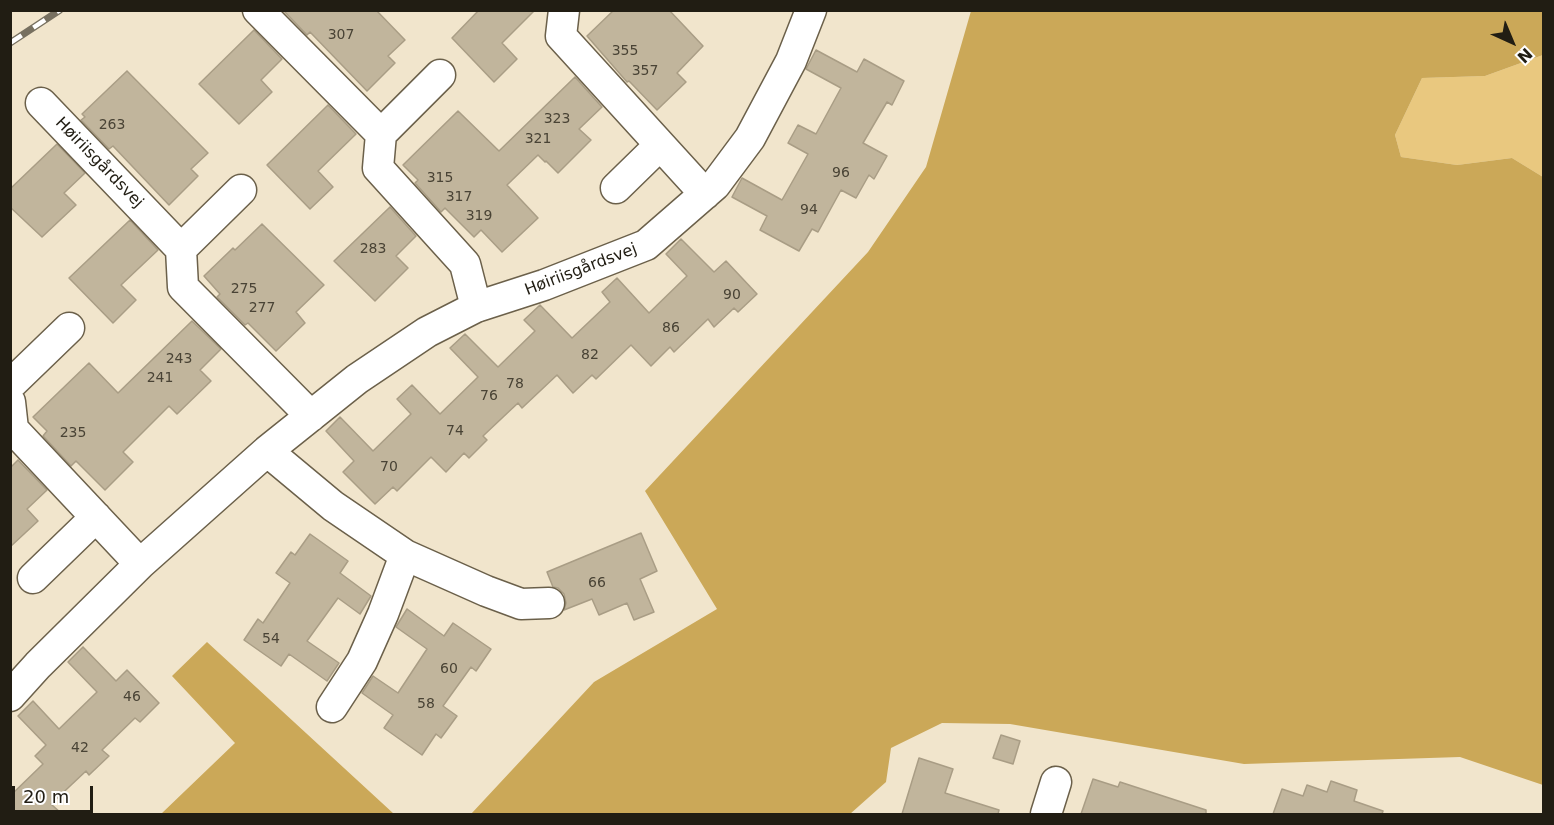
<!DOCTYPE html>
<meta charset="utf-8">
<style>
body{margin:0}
#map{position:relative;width:1554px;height:825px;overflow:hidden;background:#f1e5cc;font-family:"DejaVu Sans",sans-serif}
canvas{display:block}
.frame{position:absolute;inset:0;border:12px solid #211d13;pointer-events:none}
.north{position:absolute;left:1482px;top:12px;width:60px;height:60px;-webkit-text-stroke:4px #fff;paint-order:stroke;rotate:136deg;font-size:16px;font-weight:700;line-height:24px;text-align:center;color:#211d13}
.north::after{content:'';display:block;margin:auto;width:21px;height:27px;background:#211d13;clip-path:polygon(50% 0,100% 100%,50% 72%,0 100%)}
.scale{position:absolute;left:12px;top:786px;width:81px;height:27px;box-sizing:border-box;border:3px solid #211d13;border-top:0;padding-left:8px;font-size:18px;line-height:21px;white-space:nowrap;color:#211d13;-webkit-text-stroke:4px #fff;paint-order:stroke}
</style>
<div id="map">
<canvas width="1554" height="825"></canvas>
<div class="frame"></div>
<div class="north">N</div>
<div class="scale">20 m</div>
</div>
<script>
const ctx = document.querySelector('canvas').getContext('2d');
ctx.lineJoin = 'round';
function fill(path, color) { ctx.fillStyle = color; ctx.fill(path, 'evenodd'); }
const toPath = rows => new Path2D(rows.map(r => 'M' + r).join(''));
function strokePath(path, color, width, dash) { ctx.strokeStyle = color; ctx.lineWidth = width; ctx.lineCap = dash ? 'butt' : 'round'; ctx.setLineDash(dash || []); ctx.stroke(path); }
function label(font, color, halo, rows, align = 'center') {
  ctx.font = font + ' "DejaVu Sans",sans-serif'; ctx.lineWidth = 6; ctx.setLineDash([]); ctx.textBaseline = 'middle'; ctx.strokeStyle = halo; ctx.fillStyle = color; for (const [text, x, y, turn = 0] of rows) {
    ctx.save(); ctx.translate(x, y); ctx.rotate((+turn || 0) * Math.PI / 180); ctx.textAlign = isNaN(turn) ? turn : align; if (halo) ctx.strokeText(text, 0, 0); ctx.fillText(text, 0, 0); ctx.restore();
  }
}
fill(toPath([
 [1543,55,1543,177,1512,158,1457,165,1401,157,1395,135,1422,78,1485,76]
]), '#e9c87f');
fill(toPath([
 [971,11,1543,11,1543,55,1485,76,1422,78,1395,135,1401,157,1457,165,1512,158,1543,177,1543,785,1460,757,1244,764,1010,724,942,723,891,748,886,782,850,814,471,814,594,682,717,609,645,491,868,252,926,167],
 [207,642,394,814,161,814,235,743,172,676]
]), '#cba858');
const building = toPath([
 [283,10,376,10,405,40,388,56,395,63,367,91,310,32,307,35,283,10],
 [479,10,535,10,502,43,517,59,494,82,452,38,479,10],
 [614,10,669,10,703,46,677,73,686,82,657,110,629,81,627,82,587,36,614,10],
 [254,30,282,59,261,80,272,92,239,124,199,84,254,30],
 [816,50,857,72,864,59,904,81,892,105,887,102,863,143,887,156,874,179,869,175,856,198,841,190,818,232,812,229,799,251,760,230,767,216,732,197,742,178,782,200,808,154,788,143,798,125,816,134,841,88,806,69,816,50],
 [127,71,208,153,191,169,198,176,169,205,113,146,109,149,81,120,85,117,82,114,127,71],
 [575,77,602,107,579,129,591,140,558,173,546,161,545,162,538,155,507,185,538,218,502,252,481,230,474,237,445,208,441,212,415,183,418,180,403,165,458,111,499,151,575,77],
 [328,105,356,134,318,171,333,187,310,209,267,165,328,105],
 [57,144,85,173,64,193,76,205,42,237,10,207,10,189,57,144],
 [390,207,416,236,396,256,408,268,375,301,334,261,390,207],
 [130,220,158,250,121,285,136,300,113,323,69,278,130,220],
 [262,224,324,285,296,312,305,323,276,351,248,323,245,325,217,297,220,294,204,276,233,248,235,250,262,224],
 [681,239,714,272,726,261,757,294,738,312,734,308,714,327,708,319,674,352,670,347,651,366,631,345,596,379,592,375,573,393,557,375,522,408,518,403,483,436,487,440,469,458,464,453,446,472,431,457,397,491,393,487,375,504,343,472,354,461,326,431,340,417,373,451,411,414,397,399,412,385,440,414,478,377,450,348,465,334,498,367,535,331,524,320,540,305,572,338,610,302,602,292,617,278,649,313,687,276,666,254,681,239],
 [192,321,221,349,200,370,211,381,177,414,169,406,123,452,133,462,105,490,76,461,71,466,43,436,47,431,33,417,89,363,118,393,192,321],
 [18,460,47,490,27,509,38,521,10,547,10,468,18,460],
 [641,533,657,571,640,579,654,612,634,620,627,603,599,615,592,599,564,610,566,603,564,594,558,588,553,587,547,572,641,533],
 [310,534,348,561,340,573,371,596,360,614,338,598,307,641,339,663,327,681,289,654,281,666,244,640,258,619,263,623,290,583,276,573,291,552,295,555,310,534],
 [407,609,444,636,453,623,491,649,476,671,471,667,443,706,457,716,441,738,436,734,422,755,384,728,393,715,362,693,373,676,398,693,427,649,396,627,407,609],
 [83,647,116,681,127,670,159,703,140,722,135,718,102,750,109,756,89,775,86,771,51,804,62,814,10,814,10,796,43,764,35,756,46,745,18,716,33,701,59,729,97,692,68,662,83,647],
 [1001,735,1020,741,1013,764,993,758,1001,735],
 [919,758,953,769,945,793,999,810,998,814,902,814,919,758],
 [1093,779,1118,787,1120,782,1206,810,1206,814,1081,814,1093,779],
 [1331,781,1357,790,1354,801,1383,811,1382,814,1273,814,1282,789,1303,796,1307,785,1327,792,1331,781]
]);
fill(building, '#c1b59c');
strokePath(building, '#a99d85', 1.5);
const minor = toPath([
 [258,10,381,134,378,168,465,264,476,307],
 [564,10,561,36,705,194],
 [41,103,181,249,183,287,311,416],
 [381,134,440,75],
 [616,188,660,145],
 [181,249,241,190],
 [10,385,69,328],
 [10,402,13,429,140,564],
 [267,451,333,506,405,555,486,591,521,604,549,603],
 [33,578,96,517],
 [10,696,38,665,140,564,267,451,357,379,427,332,476,307,544,285,646,245,715,185,750,138,791,61,811,10],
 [332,707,362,661,383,614,405,555],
 [1046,814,1056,782]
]);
strokePath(minor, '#6b604a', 33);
strokePath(minor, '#fff', 30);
const rail = toPath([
 [10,43,60,10]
]);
strokePath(rail, '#777060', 7);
strokePath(rail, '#fff', 4.5, [14]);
label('14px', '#494335', null, [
 ["307",341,35],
 ["355",625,51],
 ["357",645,71],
 ["323",557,119],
 ["263",112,125],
 ["321",538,139],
 ["96",841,173],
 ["315",440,178],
 ["317",459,197],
 ["94",809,210],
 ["319",479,216],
 ["283",373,249],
 ["275",244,289],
 ["90",732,295],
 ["277",262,308],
 ["86",671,328],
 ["82",590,355],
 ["243",179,359],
 ["241",160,378],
 ["78",515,384],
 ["76",489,396],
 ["74",455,431],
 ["235",73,433],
 ["70",389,467],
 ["66",597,583],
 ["54",271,639],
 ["60",449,669],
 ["46",132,697],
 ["58",426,704],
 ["42",80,748]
]);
label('16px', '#211d13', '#fff', [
 ["Høiriisgårdsvej",99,163,46],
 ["Høiriisgårdsvej",581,270,-21]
]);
</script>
